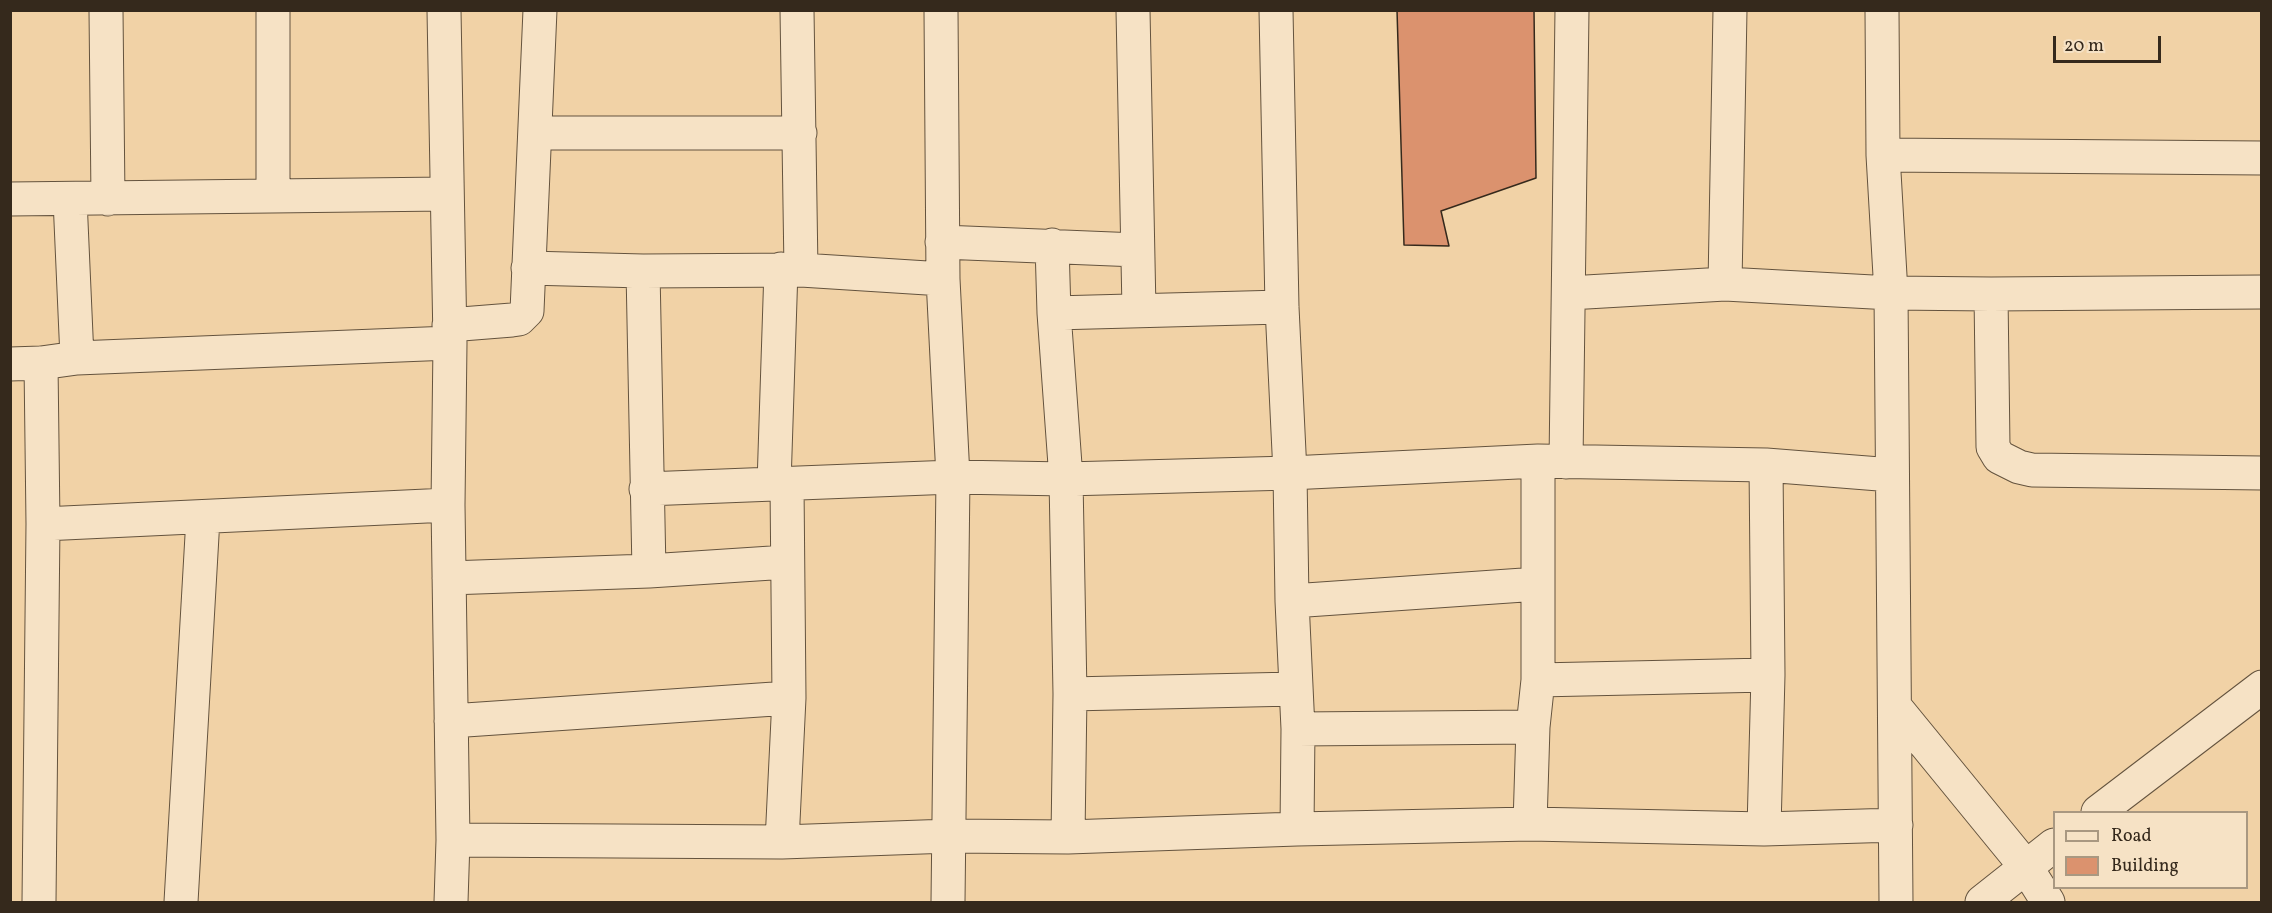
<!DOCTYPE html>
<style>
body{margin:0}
#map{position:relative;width:2272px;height:913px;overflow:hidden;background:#f1d2a6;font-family:Vollkorn,serif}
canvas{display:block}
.frame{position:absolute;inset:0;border:12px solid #35291c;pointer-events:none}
.legend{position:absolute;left:2053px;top:811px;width:195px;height:78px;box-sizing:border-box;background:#f6e2c5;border:2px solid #a99881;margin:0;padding:8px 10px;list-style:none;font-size:18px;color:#35291c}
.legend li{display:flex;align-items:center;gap:12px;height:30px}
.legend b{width:30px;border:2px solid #a99881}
.scale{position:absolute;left:2053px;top:36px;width:108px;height:27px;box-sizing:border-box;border:3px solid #35291c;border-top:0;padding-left:8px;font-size:18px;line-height:21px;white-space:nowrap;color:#35291c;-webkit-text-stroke:4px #f6e2c5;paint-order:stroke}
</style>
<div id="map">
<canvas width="2272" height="913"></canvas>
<div class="frame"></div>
<ul class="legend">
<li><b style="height:8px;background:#f6e2c5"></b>Road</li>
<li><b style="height:16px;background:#db926e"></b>Building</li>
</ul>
<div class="scale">20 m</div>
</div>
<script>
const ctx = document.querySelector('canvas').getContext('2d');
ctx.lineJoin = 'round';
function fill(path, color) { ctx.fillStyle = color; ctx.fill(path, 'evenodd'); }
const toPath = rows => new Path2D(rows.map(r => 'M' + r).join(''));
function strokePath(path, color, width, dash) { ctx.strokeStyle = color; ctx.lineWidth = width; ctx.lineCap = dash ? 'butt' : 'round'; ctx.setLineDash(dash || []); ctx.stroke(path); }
const building = toPath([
 [1397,10,1534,10,1536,178,1441,211,1449,246,1404,245,1397,10]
]);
fill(building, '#db926e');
strokePath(building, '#35291c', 1.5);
const street = toPath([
 [106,10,108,199],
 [273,10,273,196],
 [444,10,450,343,448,505,453,840,451,902],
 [797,10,801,270],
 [941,10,943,279,953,477,948,902],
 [1133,10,1139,310],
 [1276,10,1282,307,1290,473,1292,601,1298,729,1297,829],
 [1882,10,1883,155,1891,293,1896,902],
 [535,133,800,133],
 [1883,155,2262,158],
 [10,199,446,194],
 [70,199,77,358],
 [942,242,1137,250],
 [1052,245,1054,313,1066,479,1070,694,1068,837],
 [528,268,643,271,801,270,943,279],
 [643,271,649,571],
 [1725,284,1730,10],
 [1569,293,1725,284,1891,293,1991,294,2262,292],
 [1991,294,1993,447,1999,457,2019,467,2032,470,2262,473],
 [1054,313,1282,307],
 [449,325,512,320,519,319,527,311,540,10],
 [10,364,41,363,77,358,450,343],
 [1566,462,1572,10],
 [774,484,781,269],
 [646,489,953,477,1066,479,1290,473,1538,461,1766,465,1892,475],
 [43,524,448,505],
 [449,578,649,571,787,562],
 [1292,601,1538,584],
 [1538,680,1768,675],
 [1070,694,1295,689],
 [1896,708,2026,867,2048,902],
 [451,721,789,698],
 [1298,729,1533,727],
 [2098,812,2262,687],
 [1530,824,1533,727,1538,680,1538,461],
 [1764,829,1768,675,1766,465],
 [453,840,782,842,950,836,1068,837,1297,829,1530,824,1764,829,1896,825],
 [782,842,789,698,787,485],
 [39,902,43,524,41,363],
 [181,902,203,518],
 [1982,902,2054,845]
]);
strokePath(street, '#64533e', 35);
strokePath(street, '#f6e2c5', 33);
</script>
